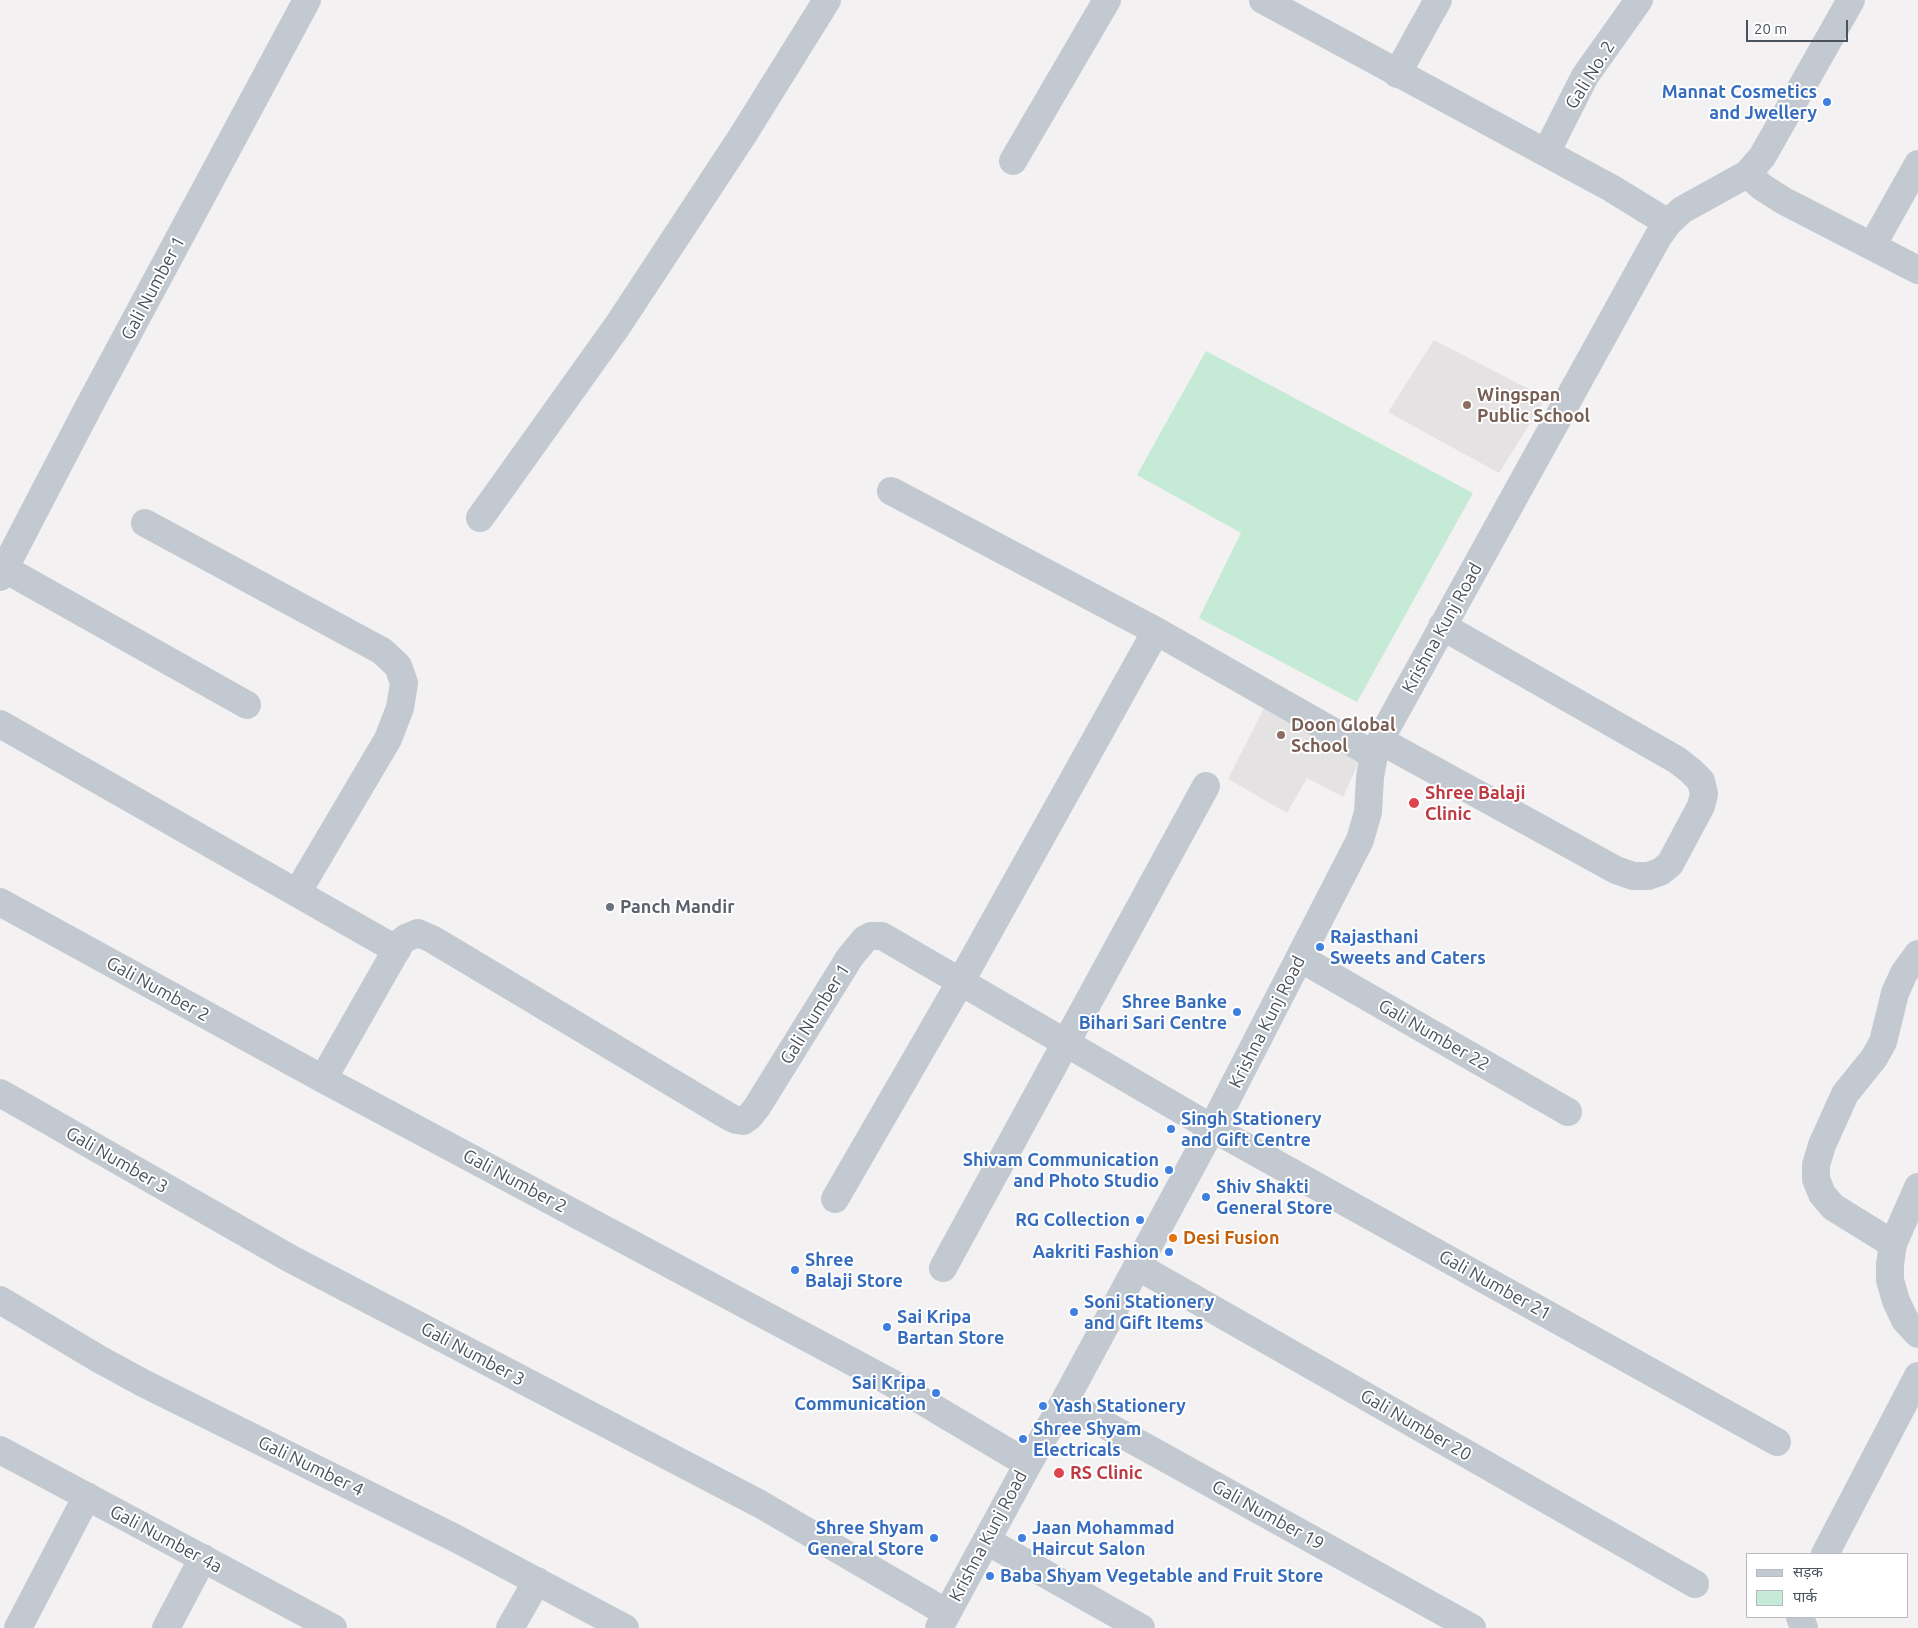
<!DOCTYPE html>
<meta charset="utf-8">
<style>
body{margin:0}
#map{position:relative;width:1918px;height:1628px;overflow:hidden;background:#f3f1f1;font-family:Ubuntu,"Noto Sans Devanagari",sans-serif}
canvas{display:block}
.legend{position:absolute;left:1746px;top:1553px;width:162px;height:65px;box-sizing:border-box;background:#fff;border:1px solid #b7babe;margin:0;padding:6px 9px;list-style:none;font-size:15px;color:#4a525c}
.legend li{display:flex;align-items:center;gap:10px;height:25px}
.legend b{width:25px;border:1px solid #b7babe}
.scale{position:absolute;left:1746px;top:20px;width:102px;height:22px;box-sizing:border-box;border:2px solid #4a525c;border-top:0;padding-left:6px;font-size:15px;line-height:18px;white-space:nowrap;color:#4a525c;-webkit-text-stroke:4px #fff;paint-order:stroke}
</style>
<div id="map">
<canvas width="1918" height="1628"></canvas>
<ul class="legend">
<li><b style="height:6px;background:#c3c9d1"></b>सड़क</li>
<li><b style="height:14px;background:#c5ebd7"></b>पार्क</li>
</ul>
<div class="scale">20 m</div>
</div>
<script>
const ctx = document.querySelector('canvas').getContext('2d');
ctx.lineJoin = 'round';
function fill(path, color) { ctx.fillStyle = color; ctx.fill(path, 'evenodd'); }
const toPath = rows => new Path2D(rows.map(r => 'M' + r).join(''));
function strokePath(path, color, width, dash) { ctx.strokeStyle = color; ctx.lineWidth = width; ctx.lineCap = dash ? 'butt' : 'round'; ctx.setLineDash(dash || []); ctx.stroke(path); }
function label(font, color, halo, rows, align = 'center') {
  ctx.font = font + ' Ubuntu,sans-serif'; ctx.lineWidth = 4; ctx.setLineDash([]); ctx.textBaseline = 'middle'; ctx.strokeStyle = halo; ctx.fillStyle = color; for (const [text, x, y, turn = 0] of rows) {
    ctx.save(); ctx.translate(x, y); ctx.rotate((+turn || 0) * Math.PI / 180); ctx.textAlign = isNaN(turn) ? turn : align; if (halo) ctx.strokeText(text, 0, 0); ctx.fillText(text, 0, 0); ctx.restore();
  }
}
fill(toPath([
 [1434,340,1546,398,1499,473,1388,412],
 [1264,708,1359,762,1343,797,1307,778,1287,813,1228,779]
]), '#e4e2e2');
fill(toPath([
 [1206,351,1473,493,1357,702,1199,618,1241,533,1137,475]
]), '#c5ebd7');
strokePath(toPath([
 [1263,0,1611,188,1668,223],
 [1397,74,1438,0],
 [1546,153,1585,76,1639,0],
 [1013,161,1107,0],
 [1747,174,1762,187,1784,201,1918,270],
 [1872,246,1918,164],
 [891,491,1156,631,1374,755],
 [480,518,618,325,743,135,827,0],
 [145,523,382,651,398,666,404,683,400,708,388,739,297,893],
 [5,569,247,705],
 [0,577,88,408,307,0],
 [0,724,397,950],
 [1381,741,1616,870,1633,876,1648,876,1660,872,1670,864,1701,806,1704,794,1701,781,1691,771,1677,760,1442,626],
 [0,902,323,1079,892,1383,1028,1464],
 [1300,958,1568,1112],
 [323,1079,401,942,406,938,418,933,432,939,728,1116,736,1120,743,1121,750,1116,757,1107,850,957,865,939,871,936,882,936,1212,1128,1777,1442],
 [0,1093,291,1259,760,1504,947,1613],
 [1918,1187,1893,1244,1890,1264,1890,1280,1896,1301,1905,1320,1918,1334],
 [835,1199,961,981,1156,631],
 [1893,1244,1833,1207,1822,1194,1816,1179,1816,1165,1822,1145,1845,1094,1874,1058,1883,1042,1895,993,1904,973,1918,954],
 [1137,1266,1695,1584],
 [943,1268,1206,786],
 [0,1300,99,1359,143,1383,455,1538,625,1628],
 [1064,1402,1472,1628],
 [0,1450,333,1628],
 [987,1541,1141,1628],
 [1825,1554,1918,1376],
 [1800,1617,1804,1628],
 [18,1628,87,1496],
 [166,1628,203,1558],
 [510,1628,537,1581],
 [939,1628,1028,1464,1064,1402,1212,1128,1360,840,1368,812,1370,777,1374,755,1386,729,1658,237,1668,223,1682,210,1747,174,1762,157,1851,0]
]), '#c3c9d1', 28);
for (const [x, y, r, color] of [
 [1827,102,5,"#3f7fe0"],
 [1467,405,5,"#8d6e63"],
 [1281,735,5,"#8d6e63"],
 [1414,803,6,"#e0444e"],
 [610,907,5,"#6b7280"],
 [1320,947,5,"#3f7fe0"],
 [1237,1012,5,"#3f7fe0"],
 [1171,1129,5,"#3f7fe0"],
 [1169,1170,5,"#3f7fe0"],
 [1206,1197,5,"#3f7fe0"],
 [1140,1220,5,"#3f7fe0"],
 [1173,1238,5,"#e8710a"],
 [1169,1252,5,"#3f7fe0"],
 [795,1270,5,"#3f7fe0"],
 [1074,1312,5,"#3f7fe0"],
 [887,1327,5,"#3f7fe0"],
 [936,1393,5,"#3f7fe0"],
 [1043,1406,5,"#3f7fe0"],
 [1023,1439,5,"#3f7fe0"],
 [1059,1473,6,"#e0444e"],
 [934,1538,5,"#3f7fe0"],
 [1022,1538,5,"#3f7fe0"],
 [990,1576,5,"#3f7fe0"]
]) { const dot = new Path2D(); dot.arc(x, y, r, 0, 2 * Math.PI); ctx.fillStyle = color; ctx.fill(dot); strokePath(dot, '#fff', 2); }
label('18px', '#4a525c', '#fff', [
 ["Gali No. 2",1590,75,-58],
 ["Gali Number 1",153,288,-62],
 ["Krishna Kunj Road",1442,628,-61],
 ["Gali Number 2",158,989,29],
 ["Gali Number 1",815,1014,-58],
 ["Krishna Kunj Road",1267,1022,-63],
 ["Gali Number 22",1434,1035,30],
 ["Gali Number 3",117,1160,30],
 ["Gali Number 2",515,1181,28],
 ["Gali Number 21",1495,1285,29],
 ["Gali Number 3",473,1354,28],
 ["Gali Number 20",1416,1425,30],
 ["Gali Number 4",311,1466,26],
 ["Gali Number 19",1268,1515,29],
 ["Krishna Kunj Road",988,1536,-62],
 ["Gali Number 4a",166,1539,28]
]);
label('bold 18px', '#366cbe', '#fff', [
 ["Mannat Cosmetics",1817,92,"right"],
 ["and Jwellery",1817,113,"right"],
 ["Rajasthani",1330,937],
 ["Sweets and Caters",1330,958],
 ["Shree Banke",1227,1002,"right"],
 ["Bihari Sari Centre",1227,1023,"right"],
 ["Singh Stationery",1181,1119],
 ["and Gift Centre",1181,1140],
 ["Shivam Communication",1159,1160,"right"],
 ["and Photo Studio",1159,1181,"right"],
 ["Shiv Shakti",1216,1187],
 ["General Store",1216,1208],
 ["RG Collection",1130,1220,"right"],
 ["Aakriti Fashion",1159,1252,"right"],
 ["Shree",805,1260],
 ["Balaji Store",805,1281],
 ["Soni Stationery",1084,1302],
 ["and Gift Items",1084,1323],
 ["Sai Kripa",897,1317],
 ["Bartan Store",897,1338],
 ["Sai Kripa",926,1383,"right"],
 ["Communication",926,1404,"right"],
 ["Yash Stationery",1053,1406],
 ["Shree Shyam",1033,1429],
 ["Electricals",1033,1450],
 ["Shree Shyam",924,1528,"right"],
 ["General Store",924,1549,"right"],
 ["Jaan Mohammad",1032,1528],
 ["Haircut Salon",1032,1549],
 ["Baba Shyam Vegetable and Fruit Store",1000,1576]
], 'left');
label('bold 18px', '#785e54', '#fff', [
 ["Wingspan",1477,395],
 ["Public School",1477,416],
 ["Doon Global",1291,725],
 ["School",1291,746]
], 'left');
label('bold 18px', '#be3a42', '#fff', [
 ["Shree Balaji",1425,793],
 ["Clinic",1425,814],
 ["RS Clinic",1070,1473]
], 'left');
label('bold 18px', '#5b616d', '#fff', [
 ["Panch Mandir",620,907]
], 'left');
label('bold 18px', '#c56008', '#fff', [
 ["Desi Fusion",1183,1238]
], 'left');
</script>
